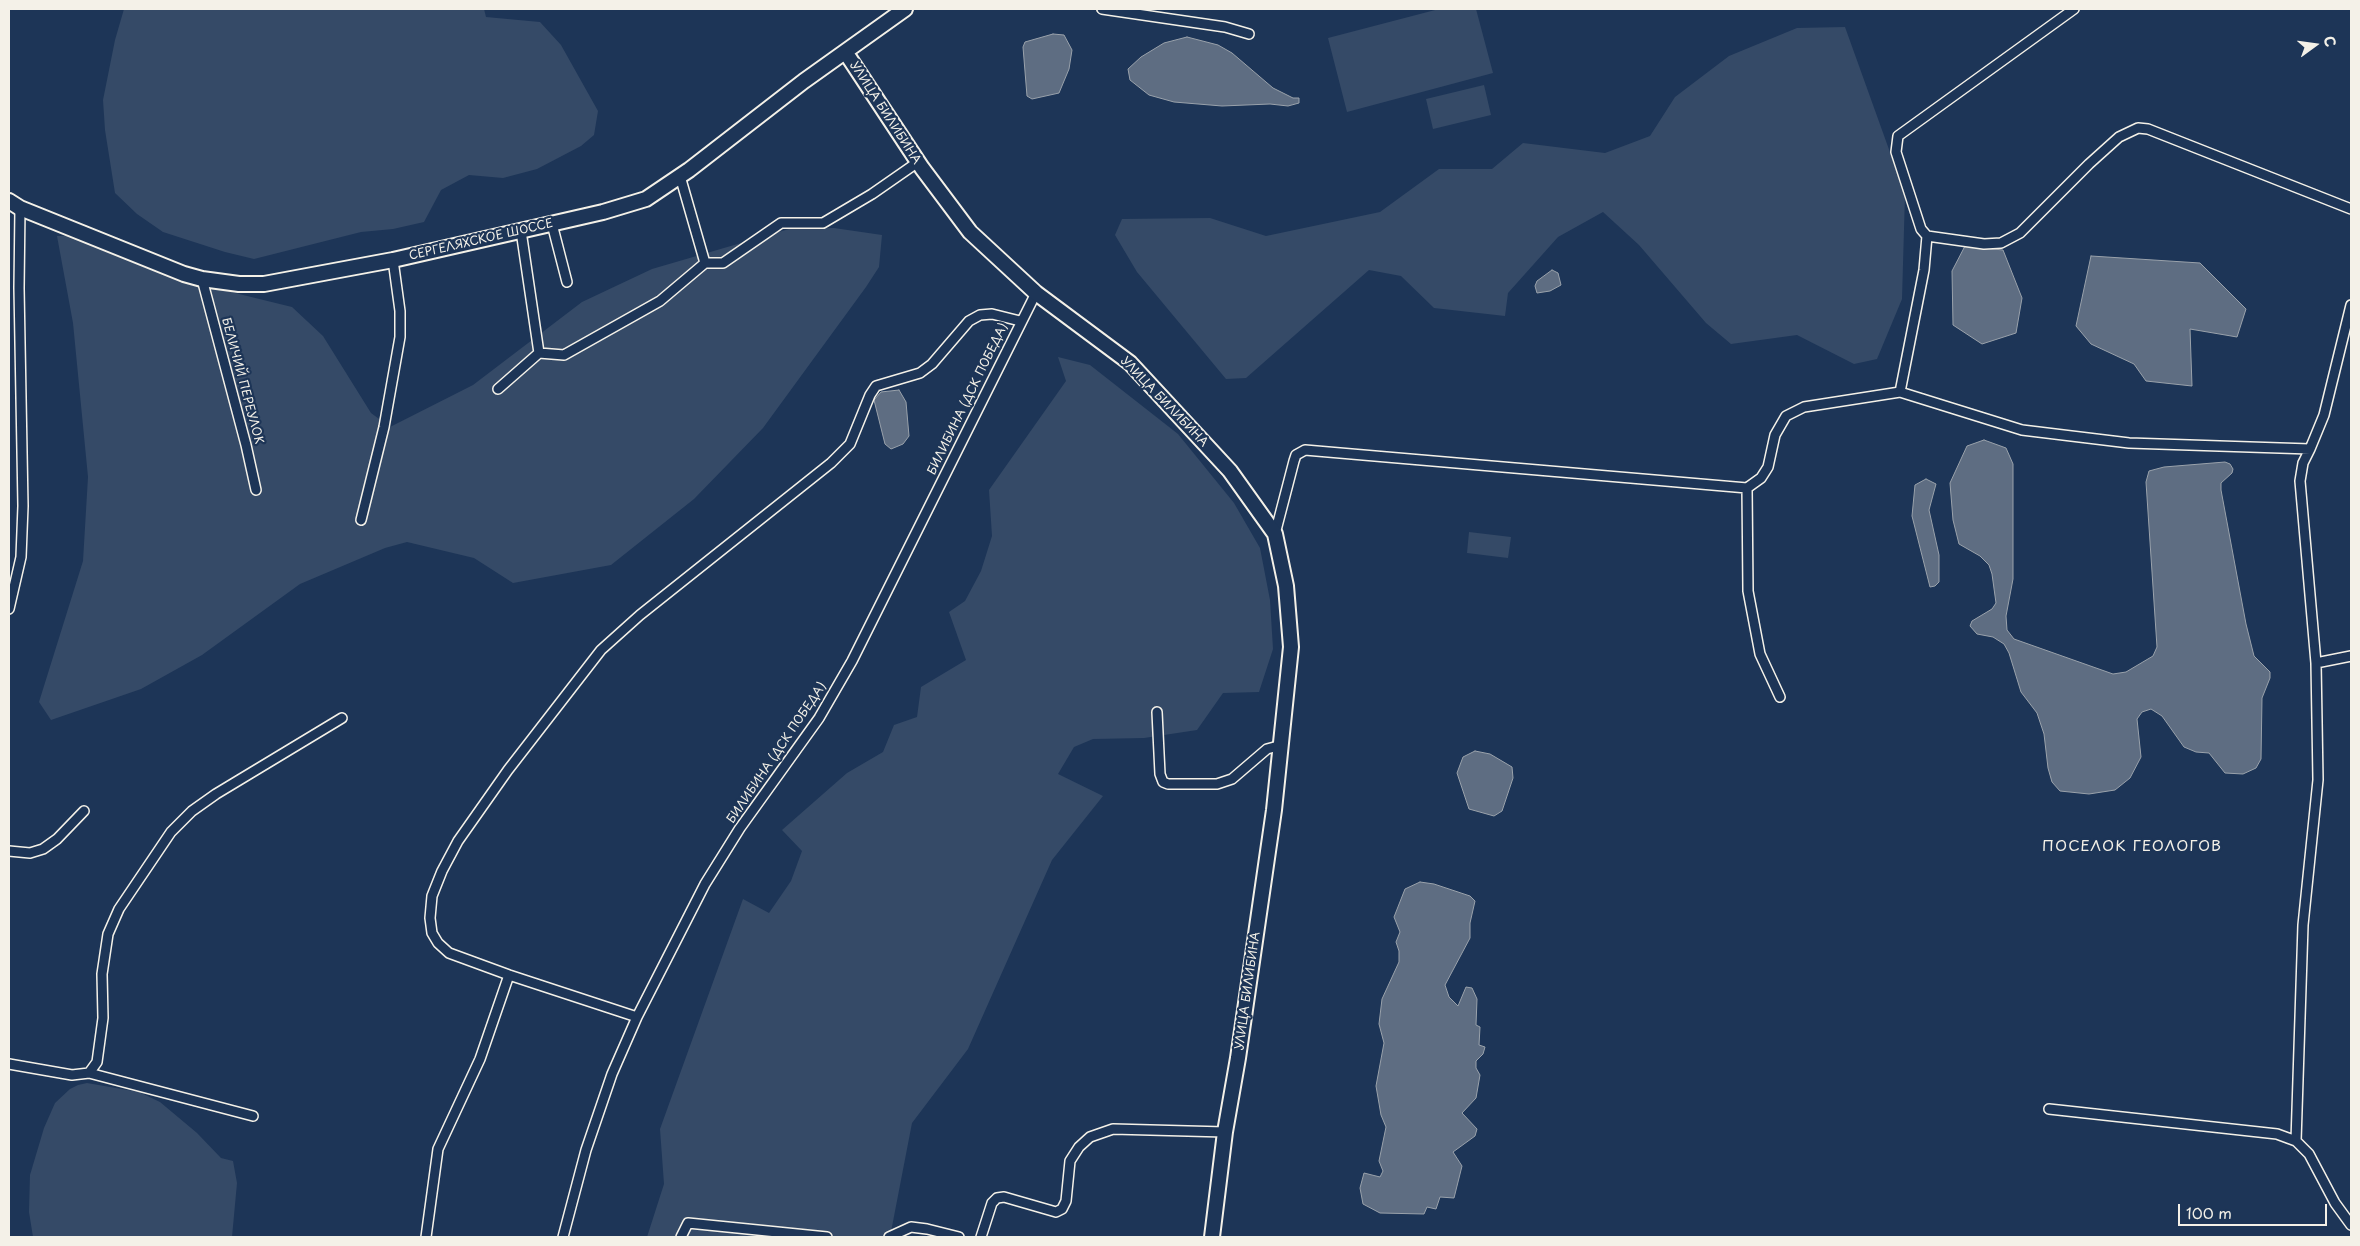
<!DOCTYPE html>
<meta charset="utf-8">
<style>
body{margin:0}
#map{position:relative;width:2360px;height:1246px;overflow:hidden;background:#1d3557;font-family:"Playpen Sans",sans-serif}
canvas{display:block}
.frame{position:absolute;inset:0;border:10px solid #f4f1e8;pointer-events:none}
.north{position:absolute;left:2290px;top:20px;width:50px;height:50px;-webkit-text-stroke:4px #1d3557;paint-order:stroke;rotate:76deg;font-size:14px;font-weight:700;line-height:20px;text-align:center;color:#f4f1e8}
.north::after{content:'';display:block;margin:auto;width:18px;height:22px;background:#f4f1e8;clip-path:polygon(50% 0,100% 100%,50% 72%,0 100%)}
.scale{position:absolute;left:2178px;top:1204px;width:149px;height:22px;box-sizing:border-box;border:2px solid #f4f1e8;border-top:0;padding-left:6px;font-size:15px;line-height:18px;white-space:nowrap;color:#f4f1e8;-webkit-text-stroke:4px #1d3557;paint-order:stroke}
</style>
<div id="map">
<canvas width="2360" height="1246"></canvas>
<div class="frame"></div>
<div class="north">С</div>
<div class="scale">100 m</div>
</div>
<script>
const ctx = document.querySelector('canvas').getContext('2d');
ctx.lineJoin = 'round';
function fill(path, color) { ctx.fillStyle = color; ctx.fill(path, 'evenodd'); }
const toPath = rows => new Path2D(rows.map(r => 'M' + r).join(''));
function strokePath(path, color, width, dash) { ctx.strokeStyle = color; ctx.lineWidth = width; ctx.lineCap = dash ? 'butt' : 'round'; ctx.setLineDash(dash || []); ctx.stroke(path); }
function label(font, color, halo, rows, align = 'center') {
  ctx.font = font + ' "Playpen Sans",sans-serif'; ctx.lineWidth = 4.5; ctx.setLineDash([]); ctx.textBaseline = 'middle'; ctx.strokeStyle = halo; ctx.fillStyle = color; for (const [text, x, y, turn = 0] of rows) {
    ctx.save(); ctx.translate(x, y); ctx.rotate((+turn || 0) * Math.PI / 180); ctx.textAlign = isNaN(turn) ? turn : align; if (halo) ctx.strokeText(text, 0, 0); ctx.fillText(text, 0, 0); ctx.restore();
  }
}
fill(toPath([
 [124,9,484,9,486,17,540,22,561,45,598,111,594,135,581,146,537,169,503,178,469,175,441,190,424,222,393,229,361,232,254,259,225,252,163,232,137,214,115,193,105,130,103,100,115,40],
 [1439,9,1476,9,1493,73,1347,112,1328,38],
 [1845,27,1905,194,1902,299,1877,359,1854,364,1797,335,1731,344,1706,323,1639,245,1603,212,1558,237,1508,293,1505,316,1434,308,1401,276,1369,270,1246,378,1226,379,1137,272,1115,235,1122,219,1210,218,1266,236,1380,212,1439,169,1492,169,1523,143,1605,153,1650,136,1675,97,1729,56,1797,28],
 [1484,85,1491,115,1433,129,1426,99],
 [834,228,882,235,879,267,866,287,763,428,694,499,611,565,513,583,474,558,407,542,385,548,300,584,202,655,141,689,51,720,39,702,83,561,88,477,73,323,57,236,80,236,182,280,292,307,323,336,371,413,390,427,473,385,582,302,652,269,789,229],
 [1058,357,1090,365,1178,434,1234,503,1260,548,1270,600,1273,649,1259,692,1223,693,1197,730,1144,738,1093,739,1074,747,1058,774,1103,796,1052,860,968,1049,912,1123,890,1237,647,1237,664,1184,660,1129,743,899,769,913,791,881,802,851,782,830,847,773,883,752,894,725,917,717,921,687,966,660,949,612,965,601,981,571,992,536,989,490,1066,381],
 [1469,532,1511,537,1508,558,1467,553],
 [87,1083,139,1092,160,1102,197,1133,221,1158,233,1161,237,1183,232,1237,33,1237,29,1212,30,1175,44,1128,55,1103,70,1089,78,1085]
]), '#354a67');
const water = toPath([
 [1053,34,1064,35,1072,50,1069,69,1059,93,1032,99,1027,96,1023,47,1025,42,1053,34],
 [1187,37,1218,45,1232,53,1273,88,1293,98,1299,98,1299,103,1288,106,1270,104,1222,106,1174,102,1149,95,1130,80,1128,69,1141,57,1164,43,1187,37],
 [1965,246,2003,250,2022,298,2016,333,1982,344,1953,325,1952,271,1965,246],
 [2091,256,2200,263,2246,309,2237,337,2190,329,2192,386,2146,381,2134,364,2091,344,2076,326,2091,256],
 [1552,270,1558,273,1561,285,1550,291,1537,293,1535,286,1537,281,1552,270],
 [899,390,906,402,909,436,903,444,891,449,885,444,874,400,881,392,899,390],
 [1984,440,2006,448,2013,464,2013,579,2006,616,2007,630,2014,639,2113,674,2126,672,2153,656,2157,647,2146,482,2149,471,2164,467,2225,462,2230,464,2233,469,2232,473,2221,483,2221,490,2246,624,2254,656,2270,672,2270,678,2262,698,2261,759,2256,768,2243,774,2225,773,2209,753,2196,752,2184,747,2162,716,2151,709,2142,712,2137,719,2141,757,2130,778,2115,790,2089,794,2060,791,2052,782,2048,768,2044,734,2037,713,2021,692,2009,653,2004,644,1993,637,1977,634,1970,626,1972,621,1992,609,1996,603,1992,574,1989,565,1980,556,1959,544,1953,520,1950,483,1967,446,1984,440],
 [1926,479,1936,484,1929,510,1939,555,1939,582,1935,586,1930,587,1912,516,1915,485,1926,479],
 [1475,751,1490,754,1512,767,1513,778,1502,811,1494,816,1469,809,1457,773,1463,757,1475,751],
 [1420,882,1434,884,1470,896,1475,901,1470,923,1470,938,1445,985,1449,997,1458,1006,1466,987,1472,988,1477,999,1476,1025,1480,1027,1479,1045,1485,1047,1483,1054,1476,1061,1476,1068,1480,1075,1476,1098,1462,1113,1477,1129,1475,1136,1453,1152,1462,1166,1454,1198,1440,1197,1436,1209,1427,1207,1424,1214,1380,1213,1363,1204,1360,1188,1364,1173,1380,1177,1383,1171,1379,1161,1386,1127,1381,1115,1376,1086,1384,1043,1379,1024,1382,999,1399,962,1399,951,1396,942,1400,932,1394,917,1405,889,1420,882]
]);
fill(water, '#5e6d82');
strokePath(water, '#9aa2ab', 1);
const street = toPath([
 [1102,9,1225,27,1249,34],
 [2074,9,1898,136,1896,152,1921,229,1927,236,1984,244,2001,243,2020,233,2089,164,2119,137,2138,128,2148,129,2351,209],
 [680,176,705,263],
 [552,224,567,282],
 [521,231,539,353],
 [202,279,246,445,256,490],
 [498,389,539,353,564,355,660,301,705,263,723,263,781,223,823,223,872,194,918,162],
 [1900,392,1924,270,1927,236],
 [2310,449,2324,415,2351,305],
 [361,520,384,427,400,337,400,311,393,260],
 [1275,534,1294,461,1296,455,1305,450,1747,488],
 [9,609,21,557,23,506,19,288,20,208],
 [2316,663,2351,656],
 [1780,697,1760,654,1748,591,1747,488,1761,478,1768,467,1775,435,1786,416,1804,407,1900,392,2022,430,2129,443,2310,449,2303,463,2300,481,2316,663,2318,780,2303,925,2296,1141],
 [1157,712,1160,774,1163,782,1168,784,1217,784,1232,779,1267,749,1282,745],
 [9,851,30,853,43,849,57,839,84,811],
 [637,1017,509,975,449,953,438,943,432,933,430,918,432,896,442,871,458,841,508,770,601,650,640,615,831,463,850,444,870,395,876,386,920,373,932,364,969,321,980,315,992,314,1020,321],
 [9,1064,72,1075,89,1073,97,1062,103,1018,102,974,108,934,119,909,171,832,192,811,216,794,342,718],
 [89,1073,253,1116],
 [2049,1109,2277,1134,2296,1141,2309,1154,2335,1203,2351,1225],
 [426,1237,438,1149,480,1059,509,975],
 [563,1237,586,1150,612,1074,637,1017,705,884,740,828,819,718,852,661,1036,293],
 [681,1237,688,1223,827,1237],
 [889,1237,911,1227,927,1229,959,1237],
 [981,1237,992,1203,997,1198,1004,1197,1056,1212,1062,1209,1066,1201,1070,1161,1079,1147,1090,1137,1113,1129,1225,1132]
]);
const secondary = toPath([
 [846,53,922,168,970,232,1036,293,1130,363,1230,471,1275,534,1286,586,1291,647,1274,810,1238,1058,1225,1132,1212,1237],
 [9,201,20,208,184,274,202,279,239,284,264,284,393,260,603,212,646,199,689,170,804,81,905,9]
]);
strokePath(street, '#f4f1e8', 12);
strokePath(secondary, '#f4f1e8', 18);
strokePath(street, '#1d3557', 9);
strokePath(secondary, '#1d3557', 14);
label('12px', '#f4f1e8', '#1d3557', [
 ["УЛИЦА БИЛИБИНА",885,113,57],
 ["СЕРГЕЛЯХСКОЕ ШОССЕ",481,240,-13],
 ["БЕЛИЧИЙ ПЕРЕУЛОК",242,381,75],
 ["БИЛИБИНА (ДСК ПОБЕДА)",968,399,-64],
 ["УЛИЦА БИЛИБИНА",1164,402,46],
 ["БИЛИБИНА (ДСК ПОБЕДА)",777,753,-56],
 ["УЛИЦА БИЛИБИНА",1248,991,-82]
]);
ctx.letterSpacing = '1px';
label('15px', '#f4f1e8', '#1d3557', [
 ["ПОСЕЛОК ГЕОЛОГОВ",2132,847]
]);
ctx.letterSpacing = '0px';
</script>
